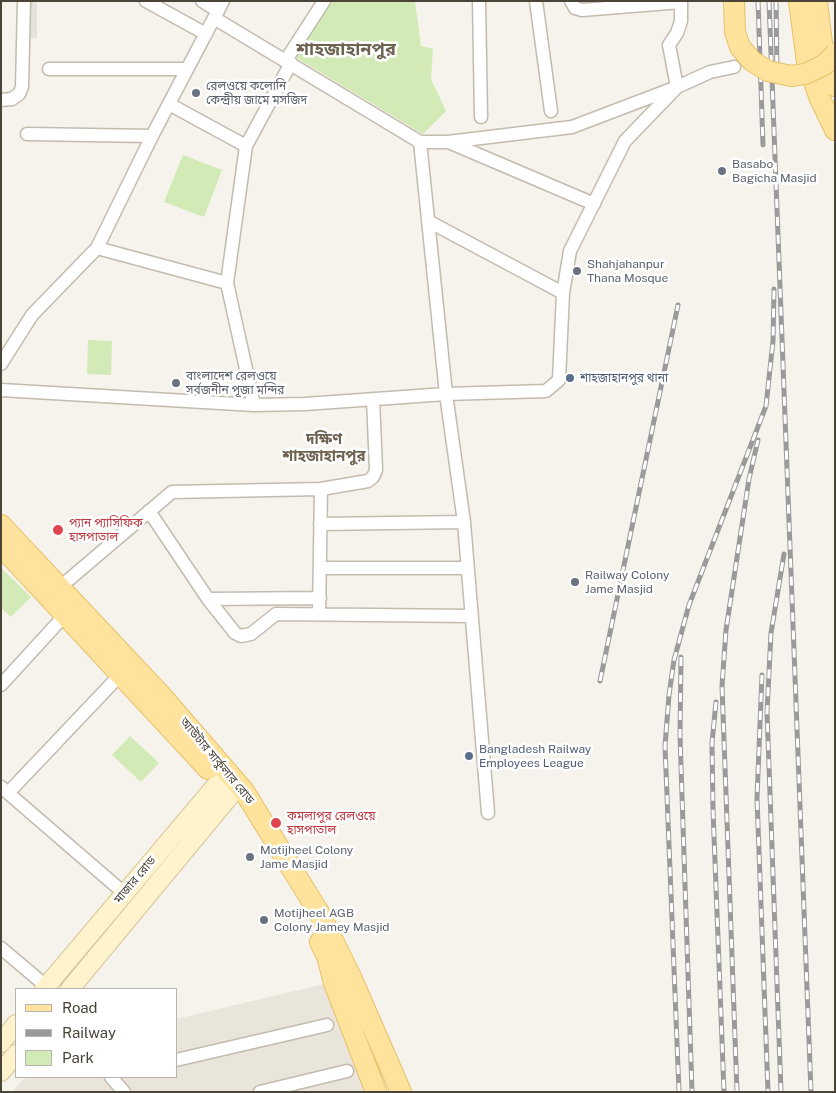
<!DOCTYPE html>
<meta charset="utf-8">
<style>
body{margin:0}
#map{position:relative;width:836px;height:1093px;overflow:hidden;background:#f6f3ec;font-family:"Public Sans",sans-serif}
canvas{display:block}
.frame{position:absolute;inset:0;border:2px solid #4b4439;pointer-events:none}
.legend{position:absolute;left:15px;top:988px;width:162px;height:90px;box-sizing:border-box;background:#fff;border:1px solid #b7b4b0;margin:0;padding:6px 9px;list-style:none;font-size:15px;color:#4b4439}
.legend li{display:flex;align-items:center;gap:10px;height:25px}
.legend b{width:25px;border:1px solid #b7b4b0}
</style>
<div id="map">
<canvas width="836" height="1093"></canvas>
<div class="frame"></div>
<ul class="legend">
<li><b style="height:6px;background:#ffe39c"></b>Road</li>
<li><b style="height:6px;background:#9a9a9a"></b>Railway</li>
<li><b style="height:14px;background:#d2eab5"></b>Park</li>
</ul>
</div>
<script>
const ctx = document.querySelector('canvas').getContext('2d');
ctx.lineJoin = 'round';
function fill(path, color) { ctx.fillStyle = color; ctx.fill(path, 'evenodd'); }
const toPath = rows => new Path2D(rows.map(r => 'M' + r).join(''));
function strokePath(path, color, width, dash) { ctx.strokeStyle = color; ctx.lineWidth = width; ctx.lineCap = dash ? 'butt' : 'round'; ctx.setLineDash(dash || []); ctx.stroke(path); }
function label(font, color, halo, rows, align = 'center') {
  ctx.font = font + ' "Public Sans","Noto Sans Bengali",sans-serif'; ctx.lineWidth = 5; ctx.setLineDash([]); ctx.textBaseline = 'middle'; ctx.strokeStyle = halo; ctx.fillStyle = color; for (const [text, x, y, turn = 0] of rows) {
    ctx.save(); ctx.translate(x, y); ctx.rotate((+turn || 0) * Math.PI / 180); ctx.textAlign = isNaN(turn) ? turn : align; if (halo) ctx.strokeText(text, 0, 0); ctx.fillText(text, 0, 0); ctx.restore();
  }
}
fill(toPath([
 [329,983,370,1092,12,1092,25,1077,176,1077,176,1019]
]), '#eae5da');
fill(toPath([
 [26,1,37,1,37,38,26,38]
]), '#e6e2dd');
fill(toPath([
 [331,1,415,1,421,46,433,49,431,79,446,111,423,134,295,57],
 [183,155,222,170,204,217,164,202],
 [88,340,112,341,111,375,87,374],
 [1,568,31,597,11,617,1,608],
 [130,736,159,763,141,782,112,755]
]), '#d2eab5');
const street = toPath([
 [146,1,206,34],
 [202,1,218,11],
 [479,1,481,117],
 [536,1,551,111],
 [571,1,575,8,582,10,681,2],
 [214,18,420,142,446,394,464,522,488,813],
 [286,60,324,1],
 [49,69,187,69],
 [1,100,12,99,19,94,22,87,24,1],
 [169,104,246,146,291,63],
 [27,134,152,136],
 [420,142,448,142,572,127,677,87,669,45,677,33,681,21,681,1],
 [451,143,594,204],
 [246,146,227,283,254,405],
 [428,221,563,293],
 [97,248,227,283],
 [1,364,32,315,97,248,152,136,223,1],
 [1,390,254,405,305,404,446,394,546,391,559,380,563,293,570,251,625,141,677,87,710,72,734,67],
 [321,489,368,481,373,477,376,470,373,399],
 [149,511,208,599,235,633,241,636,251,634,276,614,472,616],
 [320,524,464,522],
 [320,568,467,568],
 [59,588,172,492,321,489,319,614],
 [208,599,320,598],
 [1,685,65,615],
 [1,787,124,893],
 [8,793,120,675],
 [1,948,46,986],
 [176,1060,327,1025],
 [111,1077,124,1092],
 [260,1092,347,1071]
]);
const secondary = toPath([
 [44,989,228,771],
 [70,989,239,785],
 [1,1043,16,1024],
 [1,1072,16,1054]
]);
const primary = toPath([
 [799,1,807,62,820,99,835,130],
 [817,1,822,43,835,86],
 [1,525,160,694,244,791,321,916,351,977,401,1092],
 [1,546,208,769],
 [320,942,327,956,334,983,376,1092]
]);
strokePath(street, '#c2bbae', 15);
strokePath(secondary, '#d6c79b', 20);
strokePath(primary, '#e6c16a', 22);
strokePath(street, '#fff', 12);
strokePath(secondary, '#fff3cd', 18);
strokePath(primary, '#ffe39c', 20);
const rail = toPath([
 [758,1,763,145],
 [769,1,811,1092],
 [776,1,777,74],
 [681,657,680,736,692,1092],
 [762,675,757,798,768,1092],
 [600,681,678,305],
 [716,702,712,743,713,810,724,1092],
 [679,1092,665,746,669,695,674,660,689,605,766,406,773,341,774,289],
 [737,1092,722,686,726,630,749,479,758,440],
 [781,1092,767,712,771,633,784,554]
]);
strokePath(rail, '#9a9a9a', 5);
strokePath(rail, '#fff', 3, [9]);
const primaryBridge = toPath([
 [734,1,735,32,740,47,752,61,768,71,791,76,805,74,824,65,835,54]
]);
strokePath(primaryBridge, '#e6c16a', 22, []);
strokePath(primaryBridge, '#ffe39c', 20);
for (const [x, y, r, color] of [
 [196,93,5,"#6b7280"],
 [722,171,5,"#6b7280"],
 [577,271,5,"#6b7280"],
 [570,378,5,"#5c6f8a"],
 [176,383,5,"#6b7280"],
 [58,530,6,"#e0444e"],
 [575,582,5,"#6b7280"],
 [469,756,5,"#5c6f8a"],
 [276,823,6,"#e0444e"],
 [250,857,5,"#6b7280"],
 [264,920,5,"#6b7280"]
]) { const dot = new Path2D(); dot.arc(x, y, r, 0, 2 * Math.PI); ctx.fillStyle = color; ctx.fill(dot); strokePath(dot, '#fff', 2); }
label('12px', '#5b616d', '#fff', [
 ["রেলওয়ে কলোনি",206,86],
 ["কেন্দ্রীয় জামে মসজিদ",206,100],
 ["Basabo",732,164],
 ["Bagicha Masjid",732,178],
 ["Shahjahanpur",587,264],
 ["Thana Mosque",587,278],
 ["বাংলাদেশ রেলওয়ে",186,376],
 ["সর্বজনীন পূজা মন্দির",186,390],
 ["Railway Colony",585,575],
 ["Jame Masjid",585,589],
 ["Motijheel Colony",260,850],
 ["Jame Masjid",260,864],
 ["Motijheel AGB",274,913],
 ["Colony Jamey Masjid",274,927]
], 'left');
label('12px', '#4e5e75', '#fff', [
 ["শাহজাহানপুর থানা",580,378],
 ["Bangladesh Railway",479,749],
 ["Employees League",479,763]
], 'left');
label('12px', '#be3a42', '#fff', [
 ["প্যান প্যাসিফিক",69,523],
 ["হাসপাতাল",69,537],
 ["কমলাপুর রেলওয়ে",287,816],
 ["হাসপাতাল",287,830]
], 'left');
label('12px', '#4b4439', '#fff', [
 ["আউটার সার্কুলার রোড",217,761,50],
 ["মাজার রোড",135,880,-50]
]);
label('bold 15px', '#6e6250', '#fff', [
 ["দক্ষিণ",324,439],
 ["শাহজাহানপুর",324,456]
]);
label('bold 18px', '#6e6250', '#fff', [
 ["শাহজাহানপুর",346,49]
]);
</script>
